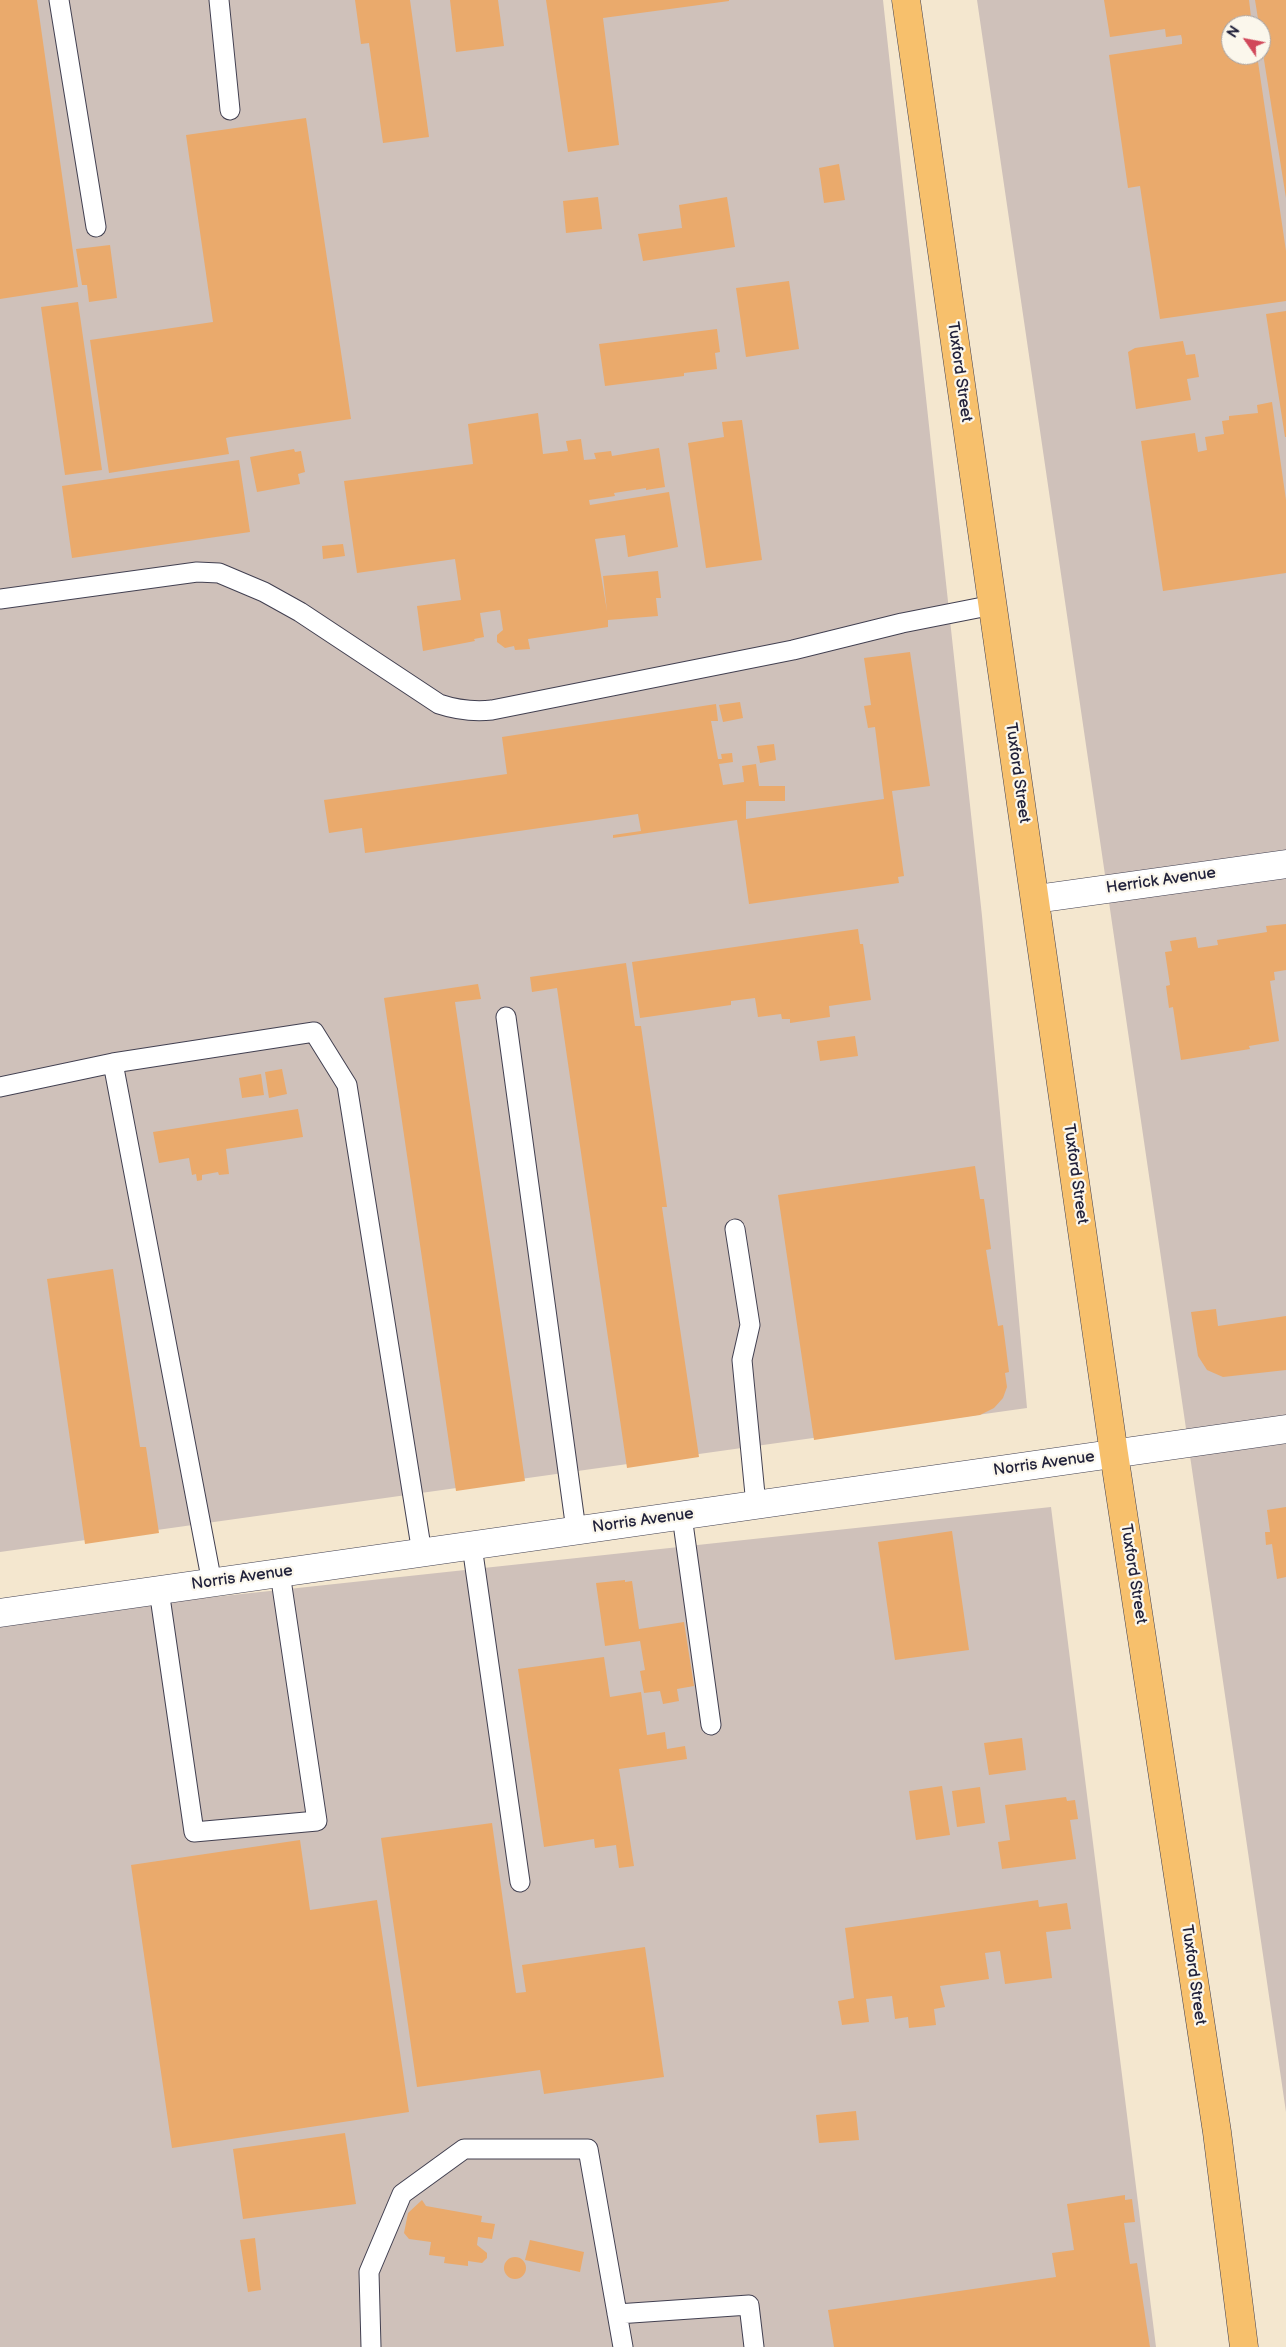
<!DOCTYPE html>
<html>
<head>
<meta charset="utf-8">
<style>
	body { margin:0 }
	#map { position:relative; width:1286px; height:2347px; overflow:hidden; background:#f4e7cf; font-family:"Balsamiq Sans",sans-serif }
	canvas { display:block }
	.north { position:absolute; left:1221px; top:15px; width:50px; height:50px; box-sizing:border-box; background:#fbf7ec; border:1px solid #a4a2a5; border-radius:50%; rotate:303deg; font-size:14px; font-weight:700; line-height:20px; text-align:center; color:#22223b }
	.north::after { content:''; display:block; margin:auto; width:18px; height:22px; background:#d1495b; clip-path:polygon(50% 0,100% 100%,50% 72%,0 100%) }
</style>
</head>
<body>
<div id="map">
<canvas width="1286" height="2347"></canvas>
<div class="north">N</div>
</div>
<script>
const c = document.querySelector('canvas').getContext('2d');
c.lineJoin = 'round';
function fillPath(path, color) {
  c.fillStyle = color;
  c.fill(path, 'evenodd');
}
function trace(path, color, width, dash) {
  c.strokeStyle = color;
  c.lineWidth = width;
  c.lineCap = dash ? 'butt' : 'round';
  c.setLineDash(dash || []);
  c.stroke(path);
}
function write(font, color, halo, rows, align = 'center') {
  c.font = font + ' "Balsamiq Sans",sans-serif';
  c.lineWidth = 4.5;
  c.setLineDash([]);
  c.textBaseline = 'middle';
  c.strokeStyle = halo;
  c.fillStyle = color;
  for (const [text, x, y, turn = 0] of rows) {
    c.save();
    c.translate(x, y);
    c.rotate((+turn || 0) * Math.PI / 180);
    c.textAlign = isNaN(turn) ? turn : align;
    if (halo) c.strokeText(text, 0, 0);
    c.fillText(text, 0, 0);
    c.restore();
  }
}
const industrial = new Path2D(`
	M0,0H883L982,916L1027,1408L0,1552Z
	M977,0H1286V2112ZM1231,25H1261V55H1231Z
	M1051,1507L1156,2347H0V1620Z`);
const building = new Path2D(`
	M0,0H37L78,287L0,299Z
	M355,0H410L429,137L383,143L369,43L361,44Z
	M450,0H498L504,46L456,52Z
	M546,0H729V1L603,18L619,145L568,152Z
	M1104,0H1249L1252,25H1231V55H1257L1286,251V301L1160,319L1140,186L1128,188L1109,55L1182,44V39L1181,35L1166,37L1165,29L1110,37Z
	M1255,0H1286V198L1261,41V25H1259Z
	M306,118L351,419L230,437L226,438L229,454L109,473L90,340L213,322L186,135Z
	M839,164L845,200L824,203L819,168Z
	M598,197L602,229L566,233L563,201Z
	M727,197L735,247L643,261L638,234L682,228L679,205Z
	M110,245L117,298L89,302L87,285H82L76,249Z
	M789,281L799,349L746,357L736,288Z
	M78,302L102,470L65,475L41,307Z
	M1286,311V437H1285L1266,314Z
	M717,329L720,352L715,353L717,369L684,373V376L605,386L599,344Z
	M1183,341L1186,355L1195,354L1199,377L1187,379L1191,400L1136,409L1128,352L1135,348Z
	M1272,402L1286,500V573L1163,591L1141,441L1195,433L1198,452L1207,450L1205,437L1224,434L1222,421L1229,420V416L1258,413L1257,405Z
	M538,413L543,454L568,451L566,441L581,439L584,460L596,459L594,453L611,451L612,456L659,448L665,487L646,490V488L614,493L615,496L589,500L590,505L669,492L678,547L628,557L625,535L595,539L607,611L603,576L658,571L661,598H656L658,616L608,620V627L528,639L530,649L515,650L514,646L505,648L497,642V635L503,630L500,610L480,613L484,637L474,639L475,641L423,651L417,606L461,600L455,559L357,573L344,481L473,464L468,424Z
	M742,420L762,560L706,568L688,443L724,437L722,422Z
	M294,449L295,452L301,451L305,472L298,474L300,484L257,492L250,457Z
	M239,460L250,532L72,558L62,486Z
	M343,544L345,556L323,559L322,546Z
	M910,652L930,786L892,791L904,876L898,877L899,883L749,904L737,820L613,838V835L641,831L638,814L365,853L362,828L329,833L324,800L507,774L502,737L716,704L718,721H711L718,759H722L721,754L732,753L733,762L719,764L723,785L744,782L742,766L756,764L759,786H785V801H746V819L884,799L875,727L868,728L864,706L871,705L864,658Z
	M740,702L743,718L723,722L719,705Z
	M774,744L776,760L760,763L757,746Z
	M1286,924V970L1274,972L1275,980L1270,981L1279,1041L1249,1046L1250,1049L1181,1060L1173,1007L1169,1008L1166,986L1170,985L1165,952L1172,951L1170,941L1196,937L1198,948L1218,945L1217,940L1267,932L1266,926Z
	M858,929L860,944H863L871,1000L829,1006L830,1017L790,1023V1019H782L781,1014L758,1017L755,998L731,1001V1005L640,1018L632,962Z
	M626,963L635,1026H641L667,1207H662L699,1457L627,1468L557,988L532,992L530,977Z
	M478,984L481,999L455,1002L525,1481L456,1491L384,998Z
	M855,1036L858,1056L820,1061L817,1041Z
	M282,1069L287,1094L269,1098L265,1072Z
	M261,1074L264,1095L242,1098L239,1078Z
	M298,1109L303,1137L226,1149L229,1174L219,1175L218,1172L202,1175V1180L197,1181L196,1174L192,1175L189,1158L159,1163L153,1132Z
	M975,1166L980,1199H984L991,1249L986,1250L998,1326L1003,1325L1009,1372L1005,1373L1007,1387L1003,1398L994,1408L980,1415L814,1440L778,1195Z
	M113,1269L140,1447H146L159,1533L85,1544L47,1279Z
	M1216,1309L1218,1326L1286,1316V1370L1223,1377L1207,1370L1198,1356L1191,1312Z
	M1286,1507V1577L1277,1579L1272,1544L1266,1545L1265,1532H1270L1267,1510Z
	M952,1531L969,1650L895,1660L878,1542Z
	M625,1580V1582L632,1581L639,1629L684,1622L694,1686L677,1689L679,1701L663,1704L660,1691L644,1693L640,1671L645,1670L640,1641L605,1646L596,1583Z
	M604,1657L610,1697L641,1692L647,1735L665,1732L667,1749L685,1746L687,1759L619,1769L634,1866L619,1868L616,1845L595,1848L594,1839L544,1847L518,1669Z
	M1022,1738L1026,1770L989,1775L984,1743Z
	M942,1786L950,1835L916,1840L909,1791Z
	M980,1787L985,1823L957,1827L952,1791Z
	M1066,1797L1067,1801L1075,1800L1078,1819L1070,1820L1076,1859L1002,1869L998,1842L1010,1840L1005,1805Z
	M492,1823L516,1993L526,1992L522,1965L645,1947L664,2077L544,2094L540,2070L417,2087L381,1838Z
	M300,1840L310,1910L377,1900L409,2112L172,2148L131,1865Z
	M1038,1900L1039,1907L1067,1903L1071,1929L1046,1932L1052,1978L1005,1984L1000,1951L985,1953L989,1979L940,1986L945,2007L934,2009L936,2025L909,2028L908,2017L895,2019L892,1996L866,1999L869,2022L842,2025L838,2001L854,1998L845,1928Z
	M856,2111L859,2140L819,2143L816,2115Z
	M345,2133L356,2204L243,2219L233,2149Z
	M1125,2195V2200L1132,2199L1135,2222L1124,2223L1130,2264L1137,2263L1150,2347H834L828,2310L1056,2277L1052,2253L1074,2250L1067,2204Z
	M422,2200L426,2206L482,2216L481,2222L495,2224L492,2239L478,2237L477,2245L487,2253V2258L482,2263L468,2261V2266L444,2263L445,2257L429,2255L431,2242L409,2239L404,2233L408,2213Z
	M255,2238L261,2290L248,2292L240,2240Z
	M530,2240L584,2252L580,2272L525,2260Z
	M504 2268a11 11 0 1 1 22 0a11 11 0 1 1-22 0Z`);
const lane = new Path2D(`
	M59,0L96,227
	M219,0L230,110
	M0,599L197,572L219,573L264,592L300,612L439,704C457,710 473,712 492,710L793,650L902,623L993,605
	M506,1017L576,1530
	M113,1063L212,1583
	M0,1087L113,1063L314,1032L347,1085L422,1553
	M735,1229L750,1325L742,1360L756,1505
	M682,1516L711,1725
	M472,1546L520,1882
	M159,1590L194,1832L317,1821L280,1573
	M617,2314L749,2305L754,2347
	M371,2347L369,2272L402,2194L464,2149H588L623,2347`);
const street = new Path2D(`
	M1036,899L1286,864
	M0,1613L1286,1429`);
const primary = new Path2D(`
	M906,0L1114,1454L1217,2132L1244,2347`);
const streetNames = [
	["Tuxford Street",959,372,82],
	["Tuxford Street",1017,773,82],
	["Herrick Avenue",1161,881,-8],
	["Tuxford Street",1075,1174,82],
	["Norris Avenue",1044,1464,-8],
	["Norris Avenue",643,1521,-8],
	["Tuxford Street",1133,1574,81],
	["Norris Avenue",242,1578,-8],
	["Tuxford Street",1193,1975,82]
];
fillPath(industrial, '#cfc1ba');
fillPath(building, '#eaaa6c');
trace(lane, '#424051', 21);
trace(street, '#424051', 29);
trace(primary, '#424051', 29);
trace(lane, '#fff', 19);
trace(street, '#fff', 28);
trace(primary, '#f7c06c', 28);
write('16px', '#22223b', '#fbf7ec', streetNames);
</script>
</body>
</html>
